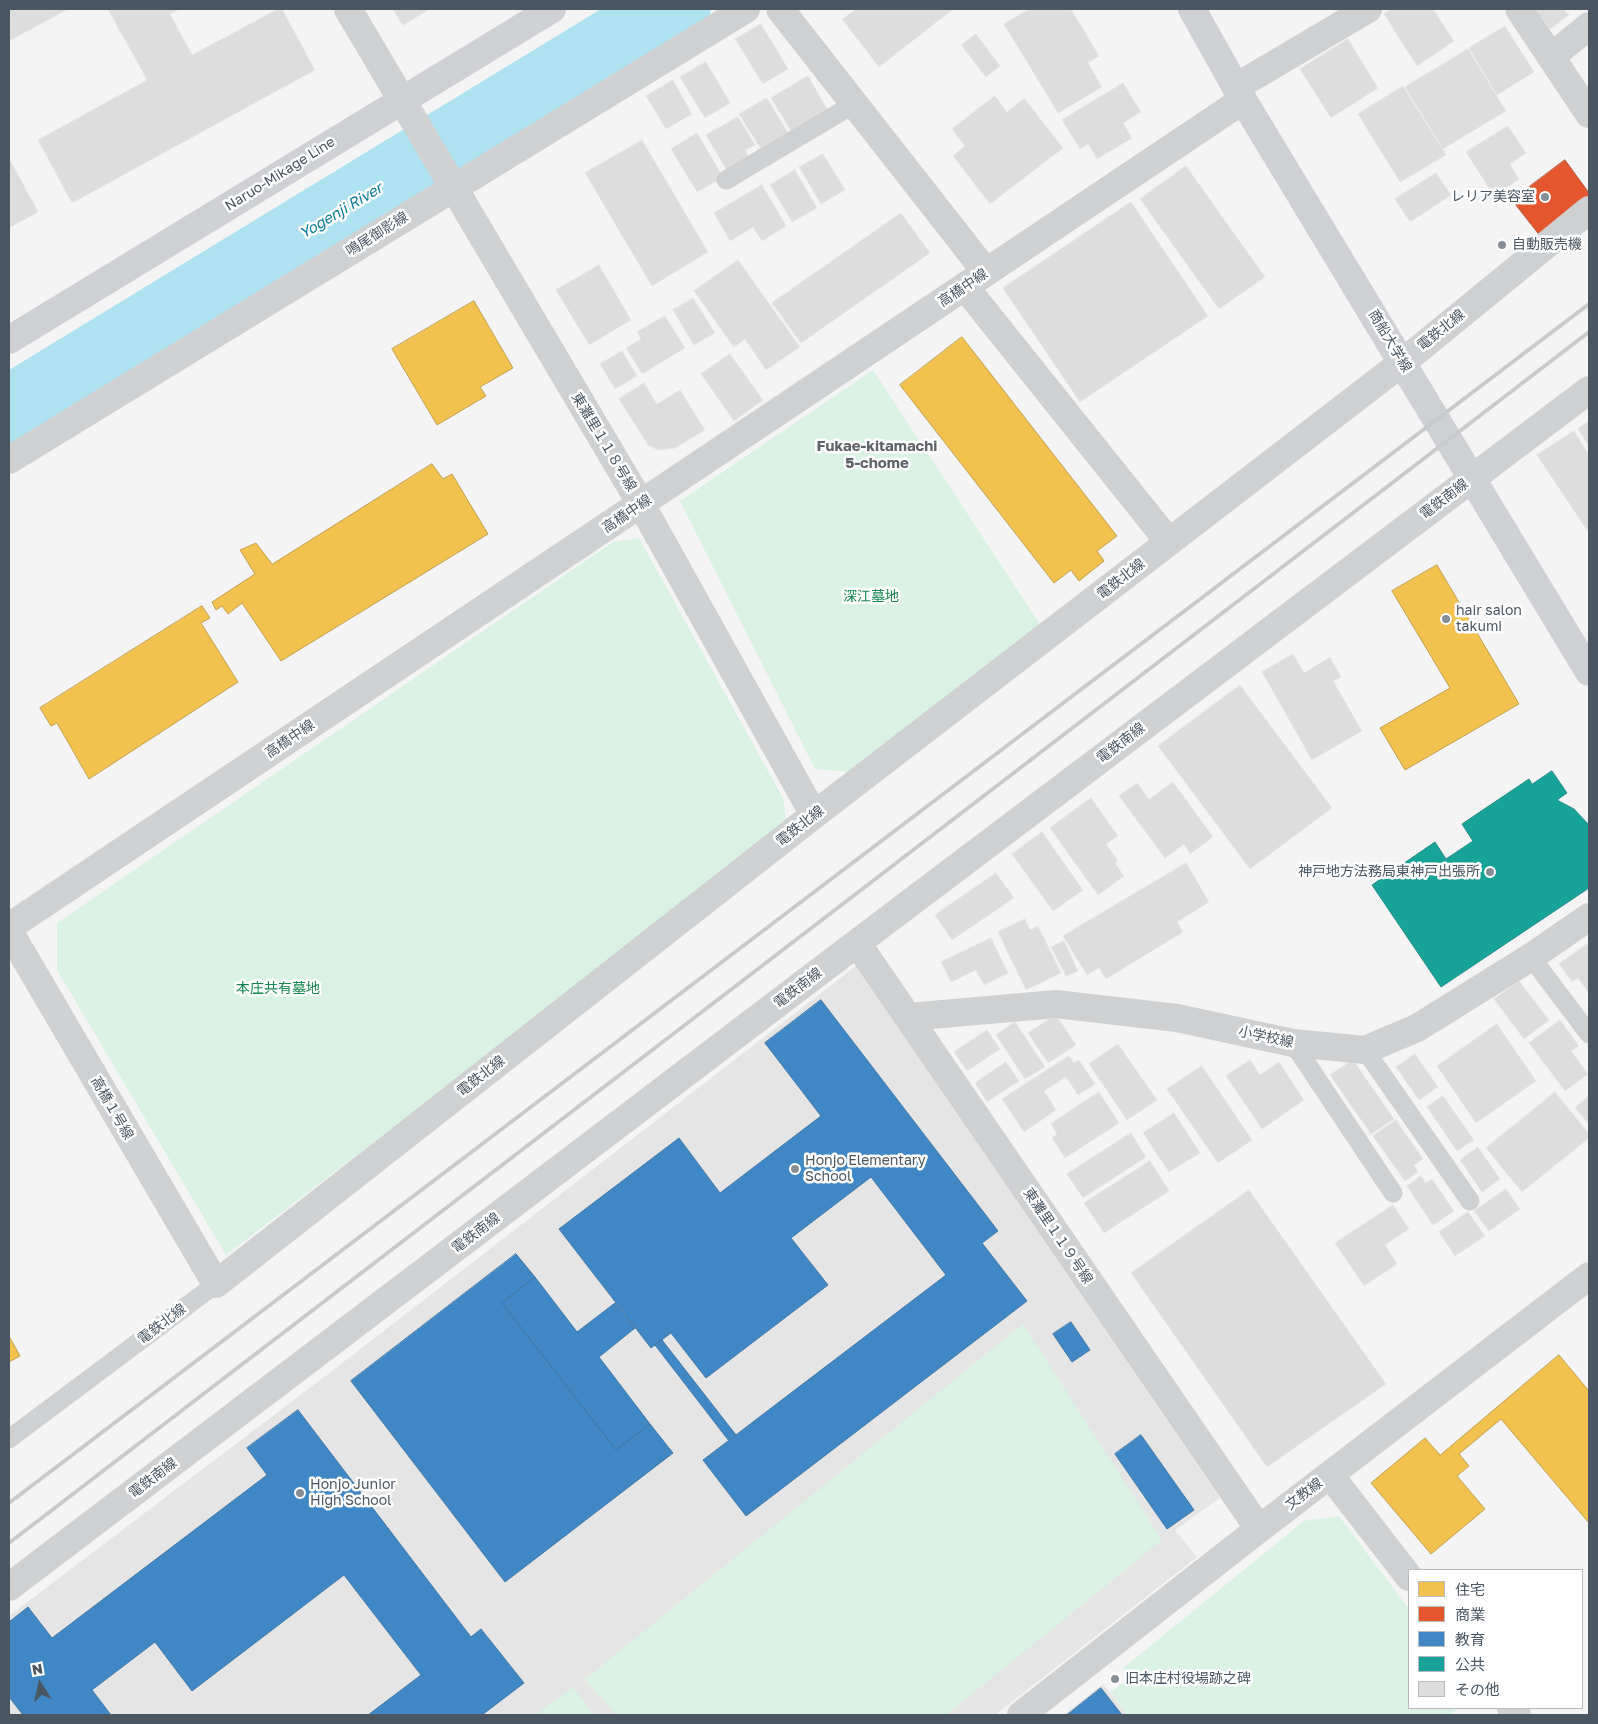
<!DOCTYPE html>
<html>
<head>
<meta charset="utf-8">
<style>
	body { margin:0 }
	#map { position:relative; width:1598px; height:1724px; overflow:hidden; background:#f4f4f4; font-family:"Golos Text","Noto Sans JP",sans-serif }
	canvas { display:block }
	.frame { position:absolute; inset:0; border:10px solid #4a5661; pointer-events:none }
	.legend { position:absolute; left:1408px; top:1569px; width:175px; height:140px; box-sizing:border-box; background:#fff; border:1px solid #b7bbc0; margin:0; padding:6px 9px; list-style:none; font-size:15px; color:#4a5661 }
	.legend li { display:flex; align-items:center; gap:10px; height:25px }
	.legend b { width:25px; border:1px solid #b7bbc0 }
	.north { position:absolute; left:15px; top:1659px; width:50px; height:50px; -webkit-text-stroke:4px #fff; paint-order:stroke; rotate:350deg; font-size:14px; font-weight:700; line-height:20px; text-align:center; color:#4a5661 }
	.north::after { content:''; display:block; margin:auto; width:18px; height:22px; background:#4a5661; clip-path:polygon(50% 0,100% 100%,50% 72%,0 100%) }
</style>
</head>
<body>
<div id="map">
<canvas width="1598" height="1724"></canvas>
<div class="frame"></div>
<ul class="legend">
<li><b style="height:14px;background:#f2c14e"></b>住宅</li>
<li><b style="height:14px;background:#e4572e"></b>商業</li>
<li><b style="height:14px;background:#3f88c5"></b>教育</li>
<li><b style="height:14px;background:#17a398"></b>公共</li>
<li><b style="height:14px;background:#ddddde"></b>その他</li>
</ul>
<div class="north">N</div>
</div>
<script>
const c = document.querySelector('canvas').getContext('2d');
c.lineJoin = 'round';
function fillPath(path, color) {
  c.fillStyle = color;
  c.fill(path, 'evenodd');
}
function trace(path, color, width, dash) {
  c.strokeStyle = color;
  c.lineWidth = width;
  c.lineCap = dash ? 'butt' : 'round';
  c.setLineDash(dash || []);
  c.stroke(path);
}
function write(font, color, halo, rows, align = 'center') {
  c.font = font + ' "Golos Text","Noto Sans JP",sans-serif';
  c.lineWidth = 5;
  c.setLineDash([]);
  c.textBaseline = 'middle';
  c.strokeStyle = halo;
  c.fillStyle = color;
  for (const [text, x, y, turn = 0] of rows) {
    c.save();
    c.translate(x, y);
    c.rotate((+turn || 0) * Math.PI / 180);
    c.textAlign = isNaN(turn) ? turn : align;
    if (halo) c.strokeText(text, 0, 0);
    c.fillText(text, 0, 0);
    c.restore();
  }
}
const education = new Path2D(`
	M856,966L1220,1498L1175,1530L1197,1557L995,1715H9V1616L332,1371Z
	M1103,1684L1128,1715H1063Z`);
const green = new Path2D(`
	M873,370L1041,626L852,772L815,769L680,501Z
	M639,538L783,798L787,826L226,1255L57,970V923L613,542Z
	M1023,1324L1162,1540L946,1715H617L585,1679Z
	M1339,1516L1409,1609V1708H1458L1450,1715H1128L1110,1692L1130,1678L1123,1668L1304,1521Z
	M573,1687L594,1715H535Z`);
const homes = new Path2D(`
	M474,301L513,368L480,387L486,396L437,425L392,349Z
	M962,337L1117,536L1097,551L1104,561L1079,581L1071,570L1054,583L900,385Z
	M432,464L443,479L452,474L488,534L281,661L242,603L228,614L222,606L216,610L212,602L255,574L240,550L256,543L272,564Z
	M1437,565L1519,704L1405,770L1380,728L1450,688L1392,591Z
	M202,606L210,618L201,623L238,682L89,779L57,723L51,726L40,708Z
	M9,1336L20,1356L9,1362Z
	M1559,1355L1589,1391V1523L1501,1419L1459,1454L1469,1466L1457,1476L1485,1509L1431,1554L1371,1483L1425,1438L1440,1455Z`);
const shops = new Path2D(`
	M1565,160L1589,193V201L1541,237L1512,200Z`);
const schools = new Path2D(`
	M821,1000L998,1231L982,1243L1027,1301L746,1516L703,1460L946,1275L871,1177L791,1238L828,1285L706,1378L671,1333L651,1348L559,1229L679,1138L720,1193L821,1116L765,1043Z
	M516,1254L535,1277L502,1303L616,1450L650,1424L673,1453L505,1582L351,1381Z
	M535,1277L577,1332L615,1303L635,1328L599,1357L650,1424L616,1450L502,1303Z
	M1071,1322L1090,1350L1072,1362L1053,1334Z
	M662,1340L736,1435L729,1441L655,1345Z
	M298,1410L471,1637L481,1629L524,1683L482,1715H368L421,1675L344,1575L192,1691L155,1642L92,1690L111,1715H23L9,1697V1622L28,1607L52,1638L267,1475L247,1448Z
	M1141,1435L1194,1510L1167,1529L1115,1454Z
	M1101,1688L1122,1715H1067Z`);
const public = new Path2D(`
	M1552,771L1567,793L1557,800L1574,809L1589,825V888L1441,987L1372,885L1435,842L1446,859L1473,841L1462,824L1529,779L1532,784Z`);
const river = new Path2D(`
	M9,414L673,9`);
const building = new Path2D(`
	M9,9H68L9,41Z
	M108,9H180L170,14L192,55L278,9H282L315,70L72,203L38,140L147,80Z
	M393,9H430L403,25Z
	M854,9H951L952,10L879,67L842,19L855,10Z
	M1030,9H1071L1099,56L1088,63L1102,87L1058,113L1004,24Z
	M1391,9H1433L1454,41L1417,66L1384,14Z
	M1536,9H1564L1569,15L1550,29Z
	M761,24L788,69L763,84L735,39Z
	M1505,26L1534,72L1497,95L1469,48Z
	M976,34L1000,66L986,77L961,45Z
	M1348,39L1378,88L1331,118L1300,69Z
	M1468,49L1506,111L1443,149L1405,87Z
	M706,62L730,103L705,118L680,77Z
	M808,76L827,109L791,131L771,98Z
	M673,80L692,114L666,129L646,96Z
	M1123,83L1141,112L1123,123L1132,138L1097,159L1088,144L1080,149L1062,120Z
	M1403,86L1446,155L1400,182L1358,114Z
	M995,96L1007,112L1024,98L1063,148L990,204L953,156L965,146L952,129Z
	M767,98L788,133L761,149L739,114Z
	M738,117L755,145L745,150L751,160L729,174L706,135Z
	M1508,126L1526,153L1510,164L1519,179L1494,196L1466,152Z
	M697,133L723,177L697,192L671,149Z
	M642,140L708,252L652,286L585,173Z
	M823,154L845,190L821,204L799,167Z
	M9,158L38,212L9,228Z
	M1186,166L1265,277L1219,309L1140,199Z
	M795,170L817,208L792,222L770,185Z
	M1436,173L1451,195L1410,222L1395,199Z
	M762,185L786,226L762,241L753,227L730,241L714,213Z
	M1131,202L1208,316L1080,402L1003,288Z
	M901,213L930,253L801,343L772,303Z
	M738,260L800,347L766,370L745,339L734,347L694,291Z
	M599,265L631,320L589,345L556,290Z
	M693,298L715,333L694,345L673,310Z
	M665,316L685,348L642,374L626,348L641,339L637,332Z
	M622,351L637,376L615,389L600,364Z
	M730,354L763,400L734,421L701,374Z
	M644,383L657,404L680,390L705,430L675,448L658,450L648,445L619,399Z
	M1589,421V446L1578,429Z
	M1574,431L1589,455V533L1537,455Z
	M1293,654L1304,673L1330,657L1341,677L1333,681L1362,731L1312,760L1262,672Z
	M1240,685L1332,808L1250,869L1158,746Z
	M1173,782L1213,837L1190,854L1184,844L1165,858L1119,796L1137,783L1149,799Z
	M1091,798L1118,836L1106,844L1118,861L1115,863L1124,876L1098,895L1050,828Z
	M1042,832L1083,890L1053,911L1012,854Z
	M1186,863L1209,902L1177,922L1183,932L1106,979L1099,968L1087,975L1063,936Z
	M996,873L1014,898L952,940L935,915Z
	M1025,919L1030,930L1038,926L1061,973L1026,990L998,932Z
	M991,938L1008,973L984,985L976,970L951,982L941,962Z
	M1064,941L1078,971L1066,976L1051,947Z
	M1587,944L1589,946V993L1578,978L1572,982L1559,964Z
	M1519,981L1549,1020L1524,1039L1494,999Z
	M1056,1015L1076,1045L1048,1063L1028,1033Z
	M1560,1020L1579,1046L1571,1051L1588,1074L1565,1091L1529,1043Z
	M1015,1022L1045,1067L1025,1079L996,1035Z
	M1497,1024L1536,1081L1476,1123L1437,1066Z
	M987,1030L1000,1049L967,1071L954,1052Z
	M1118,1044L1157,1100L1127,1120L1089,1064Z
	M1415,1054L1438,1087L1419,1100L1396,1067Z
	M1069,1056L1074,1063L1079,1060L1095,1084L1078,1095L1066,1077L1044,1091L1056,1110L1024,1132L1002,1099Z
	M1250,1060L1260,1075L1279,1062L1304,1100L1262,1129L1226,1076Z
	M1353,1060L1394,1119L1371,1134L1330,1075Z
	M1006,1062L1019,1081L987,1102L975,1083Z
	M1202,1066L1252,1140L1218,1163L1167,1089Z
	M1099,1092L1119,1123L1065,1158L1052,1138L1057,1134L1051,1124Z
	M1555,1092L1589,1134V1138L1522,1192L1486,1148Z
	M1443,1096L1474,1140L1457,1151L1427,1107Z
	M1589,1096V1124L1575,1108Z
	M1174,1113L1200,1153L1169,1172L1143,1133Z
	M1396,1120L1423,1159L1414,1165L1418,1172L1405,1181L1373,1136Z
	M1131,1133L1146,1157L1083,1198L1067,1174Z
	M1478,1147L1500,1179L1482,1192L1460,1160Z
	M1150,1161L1169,1191L1104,1233L1084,1203Z
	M1421,1176L1426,1183L1432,1179L1454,1211L1433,1225L1407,1186Z
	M1506,1189L1520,1209L1489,1231L1474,1211Z
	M1249,1190L1386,1384L1267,1467L1131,1273Z
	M1393,1205L1409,1229L1385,1245L1397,1264L1364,1286L1335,1243Z
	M1468,1212L1485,1236L1455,1256L1439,1232Z`);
const lane = new Path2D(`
	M726,180L854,104
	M1531,957L1589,1034
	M1293,1043L1393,1193
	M1365,1050L1470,1201
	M9,1439L216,1284`);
const street = new Path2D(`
	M348,9L641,504L814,815
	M780,9L986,272
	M1519,9L1589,114
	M1551,57L1589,26
	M1236,87L1368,9
	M965,287L1169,542
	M9,460L746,9
	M9,927L1243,100
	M9,931L216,1284L814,815L1403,362L1589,210
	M857,943L1259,1529
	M908,1017L1056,1004L1177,1018L1293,1043L1365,1050L1417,1028L1531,957L1589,917
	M1330,1475L1409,1577
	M9,1587L857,943L1589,390
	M1511,1708L1517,1715
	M1021,1715L1259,1529L1589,1276`);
const secondary = new Path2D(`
	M1192,9L1243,100L1589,672
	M9,340L552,9`);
const rail = new Path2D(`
	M9,1503L1589,304
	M9,1543L1589,332`);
const markers = [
	[1545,197,5,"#868d94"],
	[1502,245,5,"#868d94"],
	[1446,619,5,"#868d94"],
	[1490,872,5,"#868d94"],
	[795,1169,5,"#868d94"],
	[300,1493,5,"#868d94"],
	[1115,1679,5,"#868d94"]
];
const streetNames = [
	["Naruo-Mikage Line",280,174,-32],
	["鳴尾御影線",377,234,-32],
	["高橋中線",963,288,-34],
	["電鉄北線",1441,330,-39],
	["商船大学線",1390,341,59],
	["東灘里１１８号線",604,442,59],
	["電鉄南線",1444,499,-37],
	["高橋中線",627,514,-34],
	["電鉄北線",1121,579,-38],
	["高橋中線",290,739,-34],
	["電鉄南線",1121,743,-37],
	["電鉄北線",800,826,-38],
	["電鉄南線",798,988,-37],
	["小学校線",1266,1037,12],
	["電鉄北線",481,1076,-38],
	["高橋１号線",112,1108,60],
	["電鉄南線",476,1233,-37],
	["東灘里１１９号線",1058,1236,56],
	["電鉄北線",162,1324,-37],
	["電鉄南線",153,1478,-37],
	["文教線",1304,1494,-37]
];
const poiNames = [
	["レリア美容室",1535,197,"right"],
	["自動販売機",1512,245],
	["hair salon",1456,611],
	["takumi",1456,627],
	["神戸地方法務局東神戸出張所",1480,872,"right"],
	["Honjo Elementary",805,1161],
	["School",805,1177],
	["Honjo Junior",310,1485],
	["High School",310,1501],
	["旧本庄村役場跡之碑",1125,1679]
];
const parkNames = [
	["深江墓地",871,597],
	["本庄共有墓地",278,989]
];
const waterNames = [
	["Yogenji River",341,211,-31]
];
const neighbourhoodNames = [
	["Fukae-kitamachi",877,446],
	["5-chome",877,463]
];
fillPath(education, '#e6e5e6');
fillPath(green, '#d9f2e3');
fillPath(homes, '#f2c14e');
trace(homes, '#c0a154', 1);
fillPath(shops, '#e4572e');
trace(shops, '#b6573d', 1);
fillPath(schools, '#3f88c5');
trace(schools, '#4279a7', 1);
fillPath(public, '#17a398');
trace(public, '#268c88', 1);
trace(river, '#aee2f0', 75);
fillPath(building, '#ddddde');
trace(building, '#e5e6e7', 1);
trace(lane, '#ced0d2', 19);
trace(street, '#ced0d2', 28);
trace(secondary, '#ced0d4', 28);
trace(rail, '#c9cacc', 4);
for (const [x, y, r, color] of markers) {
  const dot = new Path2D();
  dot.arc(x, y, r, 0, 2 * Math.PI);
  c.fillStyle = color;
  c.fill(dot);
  trace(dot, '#fff', 2);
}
write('14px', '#4a5661', '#fff', streetNames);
write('14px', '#4a5661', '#fff', poiNames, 'left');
write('14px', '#17864f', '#fff', parkNames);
write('italic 15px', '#0c7c9b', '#fff', waterNames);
write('bold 15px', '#5f6368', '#fff', neighbourhoodNames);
</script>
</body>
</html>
